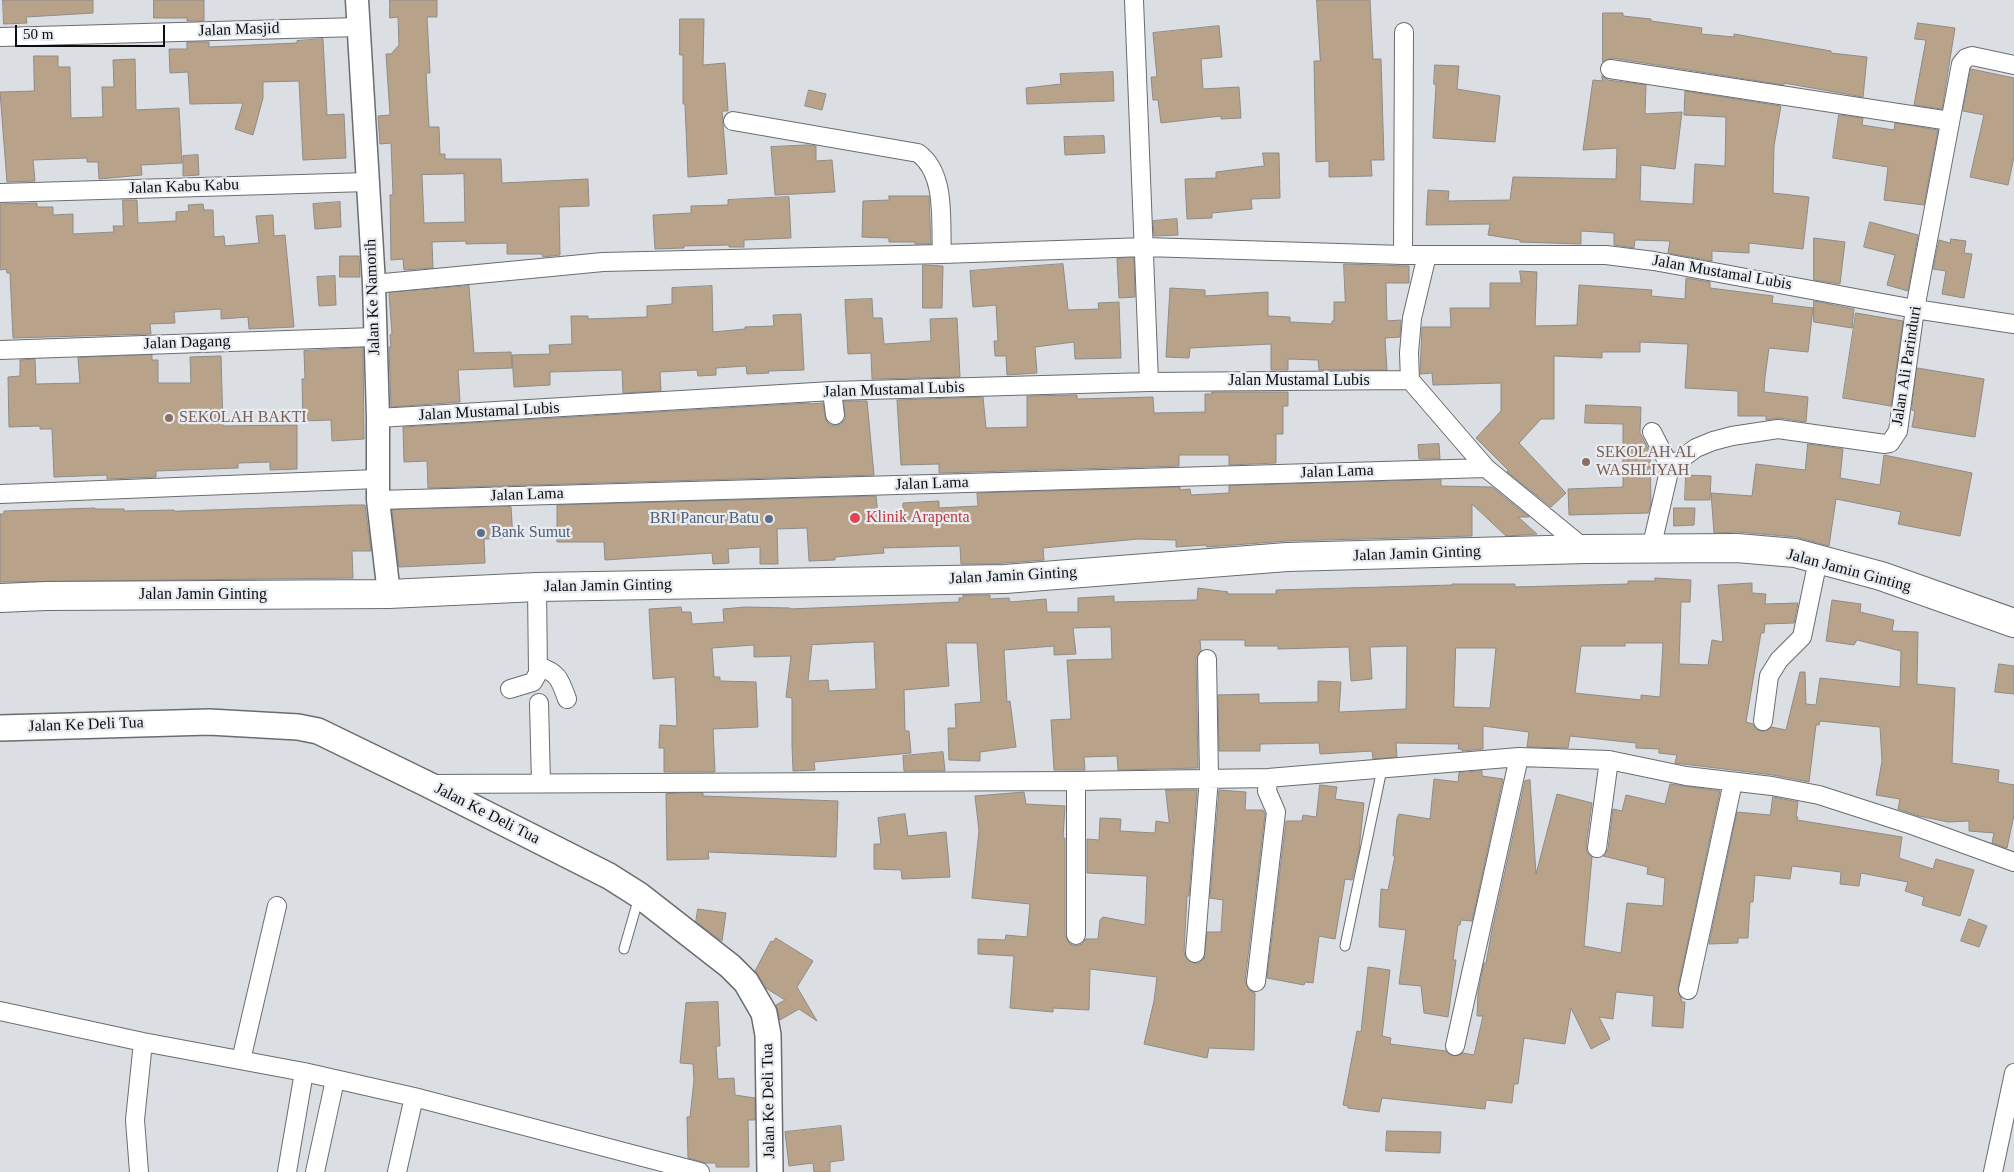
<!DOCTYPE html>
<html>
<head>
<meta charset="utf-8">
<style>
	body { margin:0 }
	#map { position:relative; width:2014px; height:1172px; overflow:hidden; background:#dbdfe3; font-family:Georgia,serif }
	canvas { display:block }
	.scale { position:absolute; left:15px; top:25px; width:150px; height:22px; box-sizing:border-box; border:2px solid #0c0d0f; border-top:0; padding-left:6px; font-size:15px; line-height:18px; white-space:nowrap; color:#0c0d0f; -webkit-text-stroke:4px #e8ecf0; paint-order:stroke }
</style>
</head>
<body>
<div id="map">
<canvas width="2014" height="1172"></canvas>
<div class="scale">50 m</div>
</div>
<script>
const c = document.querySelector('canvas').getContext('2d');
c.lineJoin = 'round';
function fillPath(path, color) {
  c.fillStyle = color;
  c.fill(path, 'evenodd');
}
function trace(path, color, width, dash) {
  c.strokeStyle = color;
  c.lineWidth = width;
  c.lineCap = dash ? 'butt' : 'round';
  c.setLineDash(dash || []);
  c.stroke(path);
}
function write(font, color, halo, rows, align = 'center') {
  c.font = font + ' Georgia,serif';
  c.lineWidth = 4.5;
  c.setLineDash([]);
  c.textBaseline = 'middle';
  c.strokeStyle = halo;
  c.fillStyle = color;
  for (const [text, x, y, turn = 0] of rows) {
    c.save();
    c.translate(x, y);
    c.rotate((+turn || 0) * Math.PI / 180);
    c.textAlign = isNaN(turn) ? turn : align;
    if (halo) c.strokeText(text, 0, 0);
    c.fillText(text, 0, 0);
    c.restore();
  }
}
const building = new Path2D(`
	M3,0H93V13L26,17L27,23L4,24Z
	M154,0H204V21H187V18H154Z
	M390,0H437V17H427L430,73H426L429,127H439L440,154H445V159H501L502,183L588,179L589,206L559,207L560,255L543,257L542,254H507V243L466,244V241L432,242L433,268L404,270L403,259L391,260L390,195H393L391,143L380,144L378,116L390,115L386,54H391L399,45L398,17L390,18ZM464,174L465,222L424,223L422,175Z
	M1317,0H1370L1373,59H1381L1384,160H1371L1372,176L1329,177V161L1316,162L1314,61H1320Z
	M1603,13H1623V16L1651,19V21L1702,28L1701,34L1734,37V34L1831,51V53L1867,57L1863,97L1784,83V85L1612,58L1603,62Z
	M680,19H704L703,65L725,63L728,111H722L727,174L688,177L685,104H683V55H680Z
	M1918,23L1955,28L1942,109L1914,105L1926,40L1915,39Z
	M1219,26L1222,57L1201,59L1203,89L1239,87L1241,118L1221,119V116L1161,123L1158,100H1153L1151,77H1157L1153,33Z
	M323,39L327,115L344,114L346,158L303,160L299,81L263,82V98L253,135L235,129L243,103L190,104L188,72L170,73L169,49H187V42H209V47L297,43V41Z
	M34,56H58V67H70L71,118L103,117L102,87H114L113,60L135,59L136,110L179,108L182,163L141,165L142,175L99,179L98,162H87V158L33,160L35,181L7,182L0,92L34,91Z
	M1435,65L1459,66L1457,89L1500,96L1495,142L1433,138L1436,85L1434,84Z
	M1971,69L2014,78V157L2008,185L1970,177L1984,115L1963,111Z
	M1113,72L1114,101L1027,104L1026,88L1061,84L1060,74Z
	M1602,76L1608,80L1646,85L1645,114L1682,112L1675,169L1641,165L1640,201L1693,204L1695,164L1725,166L1726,117L1684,115L1685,91L1781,106L1774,146L1773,193L1809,197L1803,249L1749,243V253L1712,251V261L1668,253L1670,241L1635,240L1634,248L1614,245V233L1581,231V244L1520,242V240L1488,235L1490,224L1426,225L1428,190L1449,191L1448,201L1510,200L1513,177L1616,179L1617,148L1583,150L1593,80L1602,81Z
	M809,90L826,94L822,110L805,106Z
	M1839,115L1863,118L1862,125L1894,130L1895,123L1938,130L1924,205L1884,200L1888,167L1833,158Z
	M1104,136L1105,153L1065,155L1064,137Z
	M808,145L816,146V161L832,160L835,192L775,195L771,147Z
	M1263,153H1279L1280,198L1251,199L1252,209L1212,213V218L1187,219L1185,179L1216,178V172L1264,166Z
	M198,155L199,175L183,176V156Z
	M889,196H929L931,244H915V242H889V238L862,237L863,201L889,200Z
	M789,197L791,238L744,240V247H729V245L684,246V248L655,249L653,215L691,213V206L728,205V200Z
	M123,200H137L138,223L176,221V212L189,211L188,205L203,204L204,210H213L214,237L224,236L225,246L259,243L256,216L273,215L274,236L285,235L294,327L249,329L248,317L221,319V309L174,312L175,323L150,324L151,334L13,338L10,273H7L6,269L0,270V204L37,203V207H53V215L73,214V234L114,232L113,226H123Z
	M340,202L341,227L315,229L313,204Z
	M1177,219L1178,235L1154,236L1153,221Z
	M1870,222L1918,235L1908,291L1887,285L1895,255L1864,247Z
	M1814,238L1845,242L1840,284L1814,280Z
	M1951,239L1966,241L1964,253L1972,254L1964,298L1942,294L1946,271L1933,269L1939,240L1950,243Z
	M340,256H359L360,277H340Z
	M1134,258L1135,297L1119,298L1117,259Z
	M1063,264L1068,310L1099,309L1098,303L1119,302L1121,358L1075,359L1074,342L1035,347L1037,373L1007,375L1006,356H995L994,341H998L996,305L973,307L970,271Z
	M1344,264L1409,266V283H1386L1387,321L1401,320L1400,337L1385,338L1387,370H1319L1318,360L1288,359V370H1271V344L1190,348L1189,358L1166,357L1170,288L1205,290V296L1268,292V316L1290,317V322L1332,324V321H1334V302H1345Z
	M923,265L943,266L942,308H923Z
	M1520,271L1537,272L1535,326L1577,325L1579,285L1652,290L1651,296L1685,299L1686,278L1710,282V288L1773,296L1772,303L1813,308L1808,352L1769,348L1765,377L1764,392L1808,397L1806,422L1779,418L1766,420V416H1738V391L1685,388L1688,344L1640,342V352H1602V358L1554,356V419H1541L1519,443L1566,493L1551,507L1507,472L1508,470L1476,438L1501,411V383L1433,385L1432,373L1420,374L1422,327H1451L1450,308H1490V283H1521Z
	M335,276L336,305L319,306L317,277Z
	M469,286L474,353L511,352L512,368L458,370L460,402L391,407L389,347H391L390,335L392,334L389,293Z
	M712,286L713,332L745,329V327L774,326L773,315L801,314L804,370L768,371L769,373L747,374L746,366L716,368V375L698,376L697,370L660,372L661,391L623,393L622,370L550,372V385L514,387L512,355L550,354L549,345L572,344L571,316H588V319L647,317V306L672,304V288Z
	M872,299L873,318H882L884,344L931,341L930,319L957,318L960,377L872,379L871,353L848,354L845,300Z
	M1814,301L1854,309L1852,328L1814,322Z
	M1856,313L1903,321L1891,406L1843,398Z
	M363,348L364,439L332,441L331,420L303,421L302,379H305L304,351Z
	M152,355V360H158V383H191L190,357L221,356L223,426L297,425V469L270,470V462L238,463V468L156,471V477L107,479V475L54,477L52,429H40V426L9,427L8,377L20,376V360L35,359L36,384L80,383L78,358Z
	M1917,368L1984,379L1975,437L1912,427L1915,411L1912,410Z
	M1212,392H1288V406H1283V434H1276V463L1229,465V455H1179V466L939,473V464L901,465L897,400L983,397L986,428L1027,427V396L1077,395V399L1153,397L1154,413L1205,412V394H1212Z
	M844,401H867L874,475L428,488L427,461L404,462L403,427L810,403V404L823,403L826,421L830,425L836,426L841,424L845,419Z
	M1586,405L1641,407L1640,433L1650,452L1651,504L1648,513L1569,515L1568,489L1623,487V424L1585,423Z
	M1439,444L1440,459H1419L1418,445Z
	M1808,444L1843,449L1840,478L1880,485L1884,455L1972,473L1960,536L1898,524L1901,512L1836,499L1829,546L1796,537L1738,532L1714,533L1711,493L1752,496L1756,464L1805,470Z
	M1686,475L1711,476L1710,500H1685Z
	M1441,480V486L1492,487L1529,517H1518L1537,534L1506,536L1472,504V536L1287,541L1207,547L1206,545L1176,547V540L1138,539L1043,548L1044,560L991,564H961L960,546L883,548L884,553L835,557V560L809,561L807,528L777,529L778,564H760V547L728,549L729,563L713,564L712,553L605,560L604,542H557V505L876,496L878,515L903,514V503L939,501V508L978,506L977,493L1180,487V490L1190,489L1191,495L1229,493V486Z
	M351,505H365L371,551H352L353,578L0,582V514H4V511L95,508V509H124V511L174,510L175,511Z
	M511,507L513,538L484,539L485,563L399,567L392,510Z
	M1674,508H1695L1694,525L1674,526Z
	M1655,578L1691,580L1690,602H1681L1679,664L1708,665L1712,640L1723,642L1718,585L1752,583V593L1766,594L1765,604L1798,603L1794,623L1765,624L1764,633H1761L1746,722L1753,724L1756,729L1761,731H1767L1771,727L1786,730L1800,672H1805L1806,704L1816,705L1820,678L1900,687L1901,651L1857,640L1854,645L1826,641L1832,600L1861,604L1860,612L1894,620L1892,631L1918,632L1917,684L1955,688L1952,763L1999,770L1998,782L2014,785V815L2007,848L1992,843L1994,833L1969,831V821L1948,822L1919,816L1898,809L1900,799L1876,795L1882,761L1880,727L1820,721L1819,725H1816L1809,782L1773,775L1675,763L1677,755L1659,753V749L1636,748V743L1570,736L1568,748L1527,747L1529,732L1483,726V749L1462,751V749H1458L1459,744L1396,743L1397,757L1373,759L1372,751L1320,754L1319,743L1260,744V751H1219L1218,695L1259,694V703L1318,702V681L1341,682L1339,712L1406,709L1407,646L1370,647L1372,679L1351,681L1349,647L1278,649V646H1245V640H1200L1201,651L1196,659L1198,768L1118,770L1117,756L1084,757L1085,770H1054L1051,720L1071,719L1067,660L1112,659L1111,627L1073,628L1076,654L1054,655V646L1004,650L1007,702L1010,701L1016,747L980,752V761L949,760L948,728H956L955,704L981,702L977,643H946L949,686L904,690L905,731H909L911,753L814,762L815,770L793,771L792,745V698L786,697L791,656L754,657V645L712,648L714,677H720V681L756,682L758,727L713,729L715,772H664V748H659L660,725L677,726L675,677L653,679L649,609L681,607L682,612H691L692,624L724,622L723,609L745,607L790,608V609L959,602V598H963V595H990V599L1009,598L1010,602L1046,599L1047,612H1078V598L1114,596V602L1197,600L1198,588L1228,592L1227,594H1276V590L1452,585V584H1515V587L1628,584V581H1655ZM874,642L876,689L829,691L828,680L808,681L812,645ZM1625,643H1663L1660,697L1641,695V700L1575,693L1581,646H1625ZM1456,648H1496L1490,708L1454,707Z
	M1999,664L2014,666V694L1995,692Z
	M943,752L945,771H904L903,756Z
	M1482,771V776L1503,779L1472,921L1461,920L1460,925H1458L1453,960H1456L1448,1017L1424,1013L1421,986L1399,984L1406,930L1379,927L1381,889L1388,890L1395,856H1393L1397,818L1399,814L1430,819L1434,779L1458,782L1459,773Z
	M1530,780L1536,874L1557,794L1592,803L1586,847L1587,852L1592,857L1584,946L1621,953L1627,903L1663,906L1665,878L1647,874L1648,867L1603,856L1608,849L1613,809L1622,811L1626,795L1665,804L1670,784L1720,791L1678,988L1682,1002H1685L1683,1028L1652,1026L1654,996L1616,992L1613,1019L1599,1017L1610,1039L1591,1049L1571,1008L1565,1044L1524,1038L1518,1084H1514L1512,1103L1486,1100L1485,1109L1382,1098L1379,1112L1348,1108V1106L1343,1105L1357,1031L1361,1032L1368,967L1390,970L1382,1036L1391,1038L1390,1044L1446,1051L1453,1056L1463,1053L1474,1055L1483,1016H1477L1478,993L1484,963H1486L1492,930L1525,781Z
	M1320,785L1337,787L1335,799L1364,803L1359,850L1352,880L1345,879L1335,939L1319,936L1313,983L1305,982L1304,985L1267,978L1286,821H1302L1303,815L1316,817Z
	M1166,790H1197L1189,896H1187L1184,952L1186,958L1194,963H1199L1204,959L1207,932H1221L1223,900L1210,898L1219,790L1246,792L1245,810H1263L1265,814L1245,981L1249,990L1255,993L1254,1050L1209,1048L1207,1058L1144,1044L1154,1001L1157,977L1090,969L1089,1010L1053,1008V1012L1010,1008L1014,956L978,954V939L1005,940L1006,935L1027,937L1030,904L972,898L979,831L975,796L1024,792L1026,804L1065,806L1063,838H1065V935L1070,944L1076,946L1082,944L1086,939H1098L1100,920L1103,917L1145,925L1147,876L1087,873V839L1099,840L1100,818L1121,819L1120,831L1155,833L1156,821L1169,823Z
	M703,793V796L838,801L836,857L708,852L709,859L667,860L666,794Z
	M1773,797L1798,802L1796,817H1798L1797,820L1902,837L1899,858L1933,869L1936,859L1974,870L1960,916L1922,905L1924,897L1905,891L1908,882L1861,873L1859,886L1840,884L1841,872L1792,866L1790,879L1755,875L1753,902H1750L1748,938H1738V943L1709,944L1737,812L1770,815Z
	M905,814L908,836L946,832L950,877L902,879L901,870L874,869V844H881L878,818Z
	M698,909L726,913L722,941L696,922Z
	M1969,919L1987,926L1979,947L1961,941Z
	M776,938L813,961L797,987L817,1021L799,1009L780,1020L776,1005L785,1000L766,988L755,971L771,941L773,942Z
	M718,1002L720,1046H716L718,1079L734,1078L735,1095L755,1098V1120H748L749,1167H716V1163H706L688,1158L687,1117H690L694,1080L693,1064L680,1063L686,1003Z
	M841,1126L844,1160L830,1162V1172H814L813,1163L789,1166L785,1132Z
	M1387,1131L1441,1132L1440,1153L1386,1151Z`);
const service = new Path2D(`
	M1345,946L1382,769
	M624,949L639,897`);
const minor = new Path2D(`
	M1134,0L1149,382
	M0,37L358,27
	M1610,69L1950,121
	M733,121L918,153C947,174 940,222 942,254
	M0,193L368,182
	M1403,255H1606L1654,261L1915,309L2014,324
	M1427,255L1412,318L1409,353L1410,380L1486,468L1585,549
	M374,284L603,262L942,254L1145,247L1403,255L1404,32
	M0,350L374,337
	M832,391L835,415
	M378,418L832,391L1149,382L1410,380
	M1652,432L1670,467
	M0,494L377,479
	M378,500L1486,468
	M1651,549L1670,467L1696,448L1713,441L1732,436L1778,429L1885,444L1890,443L1898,431L1915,309L1961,64L1966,58L1972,56L2014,65
	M538,666C559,673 560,680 567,699
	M510,689L533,682L538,673L537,587
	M539,703L541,783
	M1763,721L1769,676L1779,660L1802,637L1818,560
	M1076,781V935
	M430,784L1076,781L1268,778L1519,757L1609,760L1686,776L1772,786L1819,795L1912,825L2014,862
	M1597,848L1609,760
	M1195,953L1209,778L1207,659
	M1256,982L1276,812L1267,791L1268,778
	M1688,990L1733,782
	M0,1011L143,1042L304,1072L414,1097L700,1172
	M1455,1046L1519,757
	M241,1060L277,906
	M139,1172L135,1120L143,1042
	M287,1172L304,1072
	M315,1172L335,1080
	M397,1172L414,1097
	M1993,1172L2014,1073`);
const tertiary = new Path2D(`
	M357,0L374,284L378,418V500L389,594`);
const secondary = new Path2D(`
	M0,728L209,722L298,727L318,731L427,784L609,876L639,895L730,966L746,982L764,1013L768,1035L770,1172`);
const trunk = new Path2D(`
	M0,598L46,596L389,594L537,587L1005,579L1287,557L1585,549L1737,548L1795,553L1881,576L2014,623`);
const markers = [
	[169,418,5,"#8d6e63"],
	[1586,462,5,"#8d6e63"],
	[855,518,6,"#e0444e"],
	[769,519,5,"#5c6f8a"],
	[481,533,5,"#5c6f8a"]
];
const streetNames = [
	["Jalan Masjid",239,30,-2],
	["Jalan Kabu Kabu",184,187,-2],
	["Jalan Mustamal Lubis",1722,273,10],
	["Jalan Ke Namorih",373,297,-92],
	["Jalan Dagang",187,343,-2],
	["Jalan Ali Parinduri",1907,366,-81],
	["Jalan Mustamal Lubis",1299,381],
	["Jalan Mustamal Lubis",894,390,-2],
	["Jalan Mustamal Lubis",489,412,-3],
	["Jalan Lama",1337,472,-2],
	["Jalan Lama",932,484,-2],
	["Jalan Lama",527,495,-2],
	["Jalan Jamin Ginting",1417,554,-2],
	["Jalan Jamin Ginting",1849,571,15],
	["Jalan Jamin Ginting",1013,576,-3],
	["Jalan Jamin Ginting",608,586,-1],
	["Jalan Jamin Ginting",203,595],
	["Jalan Ke Deli Tua",86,725,-2],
	["Jalan Ke Deli Tua",487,814,27],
	["Jalan Ke Deli Tua",769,1101,-91]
];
const educationNames = [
	["SEKOLAH BAKTI",179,418],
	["SEKOLAH AL",1596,453],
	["WASHLIYAH",1596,471]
];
const healthNames = [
	["Klinik Arapenta",866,518]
];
const serviceNames = [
	["BRI Pancur Batu",759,519],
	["Bank Sumut",491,533,"left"]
];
fillPath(building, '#b8a38a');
trace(building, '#8e8b87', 1);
trace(service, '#696d71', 11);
trace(minor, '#696d71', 20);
trace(tertiary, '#696d71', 25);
trace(secondary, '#696d71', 28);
trace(trunk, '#696d71', 30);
trace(service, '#fff', 9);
trace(minor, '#fff', 18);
trace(tertiary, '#fff', 22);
trace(secondary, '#fff', 25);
trace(trunk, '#fff', 28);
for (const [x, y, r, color] of markers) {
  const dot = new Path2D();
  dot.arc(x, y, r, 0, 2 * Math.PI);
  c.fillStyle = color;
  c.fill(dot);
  trace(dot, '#e8ecf0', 2);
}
write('16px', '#0c0d0f', '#e8ecf0', streetNames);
write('16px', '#785e54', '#e8ecf0', educationNames, 'left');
write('16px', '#be3a42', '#e8ecf0', healthNames, 'left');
write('16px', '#4e5e75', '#e8ecf0', serviceNames, 'right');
</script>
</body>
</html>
